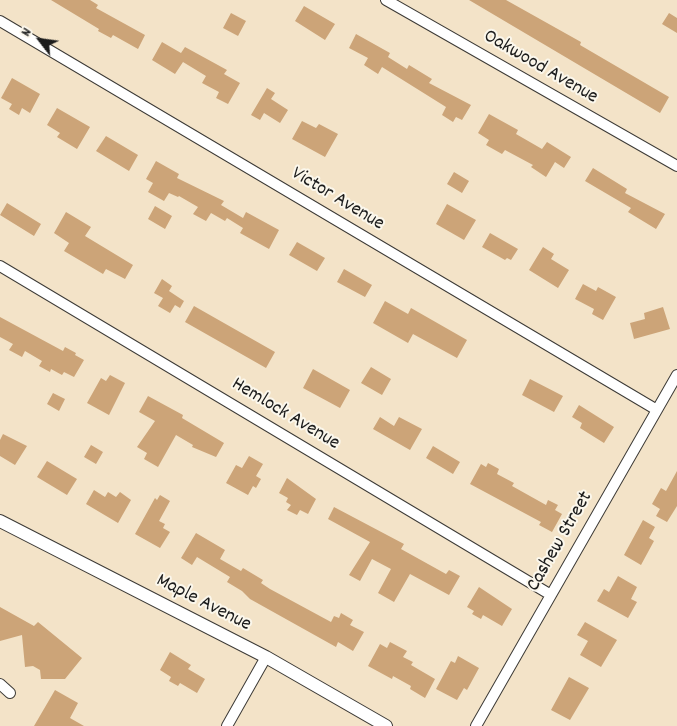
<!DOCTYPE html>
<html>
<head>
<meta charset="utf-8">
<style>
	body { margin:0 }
	#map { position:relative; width:677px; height:726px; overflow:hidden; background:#f3e3c8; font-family:Dekko,sans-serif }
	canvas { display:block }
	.north { position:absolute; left:15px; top:15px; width:50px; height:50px; -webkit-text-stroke:4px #fbf7ec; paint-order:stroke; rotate:300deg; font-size:14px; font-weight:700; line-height:20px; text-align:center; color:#1c1c1c }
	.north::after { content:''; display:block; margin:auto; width:18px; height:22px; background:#1c1c1c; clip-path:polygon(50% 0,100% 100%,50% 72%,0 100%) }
</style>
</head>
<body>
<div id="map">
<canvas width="677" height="726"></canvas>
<div class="north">N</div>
</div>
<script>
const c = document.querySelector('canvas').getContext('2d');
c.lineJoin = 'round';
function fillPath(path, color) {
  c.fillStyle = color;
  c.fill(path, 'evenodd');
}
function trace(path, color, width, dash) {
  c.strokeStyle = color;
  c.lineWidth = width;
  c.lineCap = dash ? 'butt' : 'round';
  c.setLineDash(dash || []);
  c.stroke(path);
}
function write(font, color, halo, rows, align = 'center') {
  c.font = font + ' Dekko,sans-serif';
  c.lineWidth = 4;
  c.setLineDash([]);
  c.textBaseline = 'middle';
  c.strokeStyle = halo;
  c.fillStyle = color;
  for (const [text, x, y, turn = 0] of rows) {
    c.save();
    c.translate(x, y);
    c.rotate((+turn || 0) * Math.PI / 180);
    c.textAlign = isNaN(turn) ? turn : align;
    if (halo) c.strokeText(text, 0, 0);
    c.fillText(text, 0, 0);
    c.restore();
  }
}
const building = new Path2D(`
	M51,0H90L98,5L96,8L145,35L138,49L113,35L111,38L98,31L99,29Z
	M469,0H506L581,42L580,45L669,97L660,113Z
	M304,6L335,24L325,40L295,21Z
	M231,13L246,21L238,36L223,28Z
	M669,13L677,18V33L662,24Z
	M356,34L390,53L388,57L407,69L409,65L432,79L429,83L471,105L462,120L456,117L453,122L442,115L446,107L382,67L378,74L364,65L368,58L349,48Z
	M162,42L181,53L185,47L227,70L224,74L240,83L228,104L216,98L219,92L202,83L206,76L183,62L175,74L152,60Z
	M12,78L40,94L30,113L22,108L19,115L9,109L12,104L1,98Z
	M267,88L275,93L271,99L288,110L280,123L264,113L260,120L251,115Z
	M57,108L90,127L77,149L57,137L60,133L47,125Z
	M489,114L518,130L516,134L542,149L547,142L571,157L564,168L555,162L546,177L531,167L533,165L505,150L502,154L486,145L489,140L478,133Z
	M302,121L316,128L319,124L338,134L325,157L292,139Z
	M106,136L138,155L129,171L96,151Z
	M156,161L179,174L177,178L224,201L221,205L243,218L246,212L279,230L269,249L240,233L243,228L227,218L225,221L211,213L206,221L193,214L198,207L179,196L178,197L169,193L164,201L148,192L153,183L146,179Z
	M593,168L627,189L625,193L665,214L656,229L628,212L631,208L585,181Z
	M454,172L469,181L462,193L447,184Z
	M7,203L41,224L34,236L0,215Z
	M447,204L476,220L464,240L436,224Z
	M155,206L172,216L165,229L148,219Z
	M66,212L91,227L85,236L133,265L125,279L106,269L103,274L64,251L69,243L54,233Z
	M490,233L518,249L511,260L507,258L505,260L482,247Z
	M297,242L325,258L317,271L289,255Z
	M543,247L554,254L551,259L569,270L558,288L529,270Z
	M344,269L372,285L365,297L337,282Z
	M162,279L172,286L169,291L184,301L180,308L175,305L170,313L158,306L163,298L154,293Z
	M583,284L596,291L598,287L616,297L603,320L592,314L594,309L575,299Z
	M385,301L408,314L411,308L467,340L457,358L413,334L408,343L373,323Z
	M194,306L275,352L266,368L185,322Z
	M663,307L670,329L634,339L630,323L645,319L644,313Z
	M0,317L63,351L65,347L76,353L75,355L84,360L74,377L64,372L62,375L51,369L50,372L39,366L42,361L25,351L22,357L9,350L13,344L0,337Z
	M371,367L391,379L382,395L361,383Z
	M313,369L350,390L340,408L303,388Z
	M110,375L125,383L109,415L87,403L101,378L106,381Z
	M530,379L563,396L554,412L522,395Z
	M53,393L65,399L59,411L47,404Z
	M148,396L183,415L182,418L224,443L216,457L192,447L193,445L176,435L158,467L144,459L147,453L137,447L155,421L139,412Z
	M579,405L614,427L604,443L580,428L582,423L572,417Z
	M380,417L394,426L399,417L422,429L410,450L373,429Z
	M3,434L27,446L15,465L0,456V440Z
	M91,445L103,452L96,464L84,457Z
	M433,446L460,462L453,474L426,458Z
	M249,456L263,464L256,476L261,479L256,488L253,486L248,495L226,483L236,465L242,468Z
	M47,461L77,479L67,495L37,477Z
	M488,463L499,469L497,474L514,483L512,486L546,505L548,500L558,505L555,510L562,514L552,532L539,525L541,522L470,484L481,464L486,467Z
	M677,471V506L667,522L656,516L660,509L652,504L661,488L666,491Z
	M287,478L316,499L308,514L300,510L297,515L287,510L291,505L286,502L288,498L279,493Z
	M94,490L105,497L108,492L116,497L120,492L131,500L118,523L86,504Z
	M160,495L170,501L159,521L165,524L163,528L170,532L160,548L135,534L155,498L157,500Z
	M334,507L404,544L401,549L446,574L449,570L460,576L449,595L410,574L394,602L378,593L391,569L372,559L360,581L349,575L370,542L328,519Z
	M643,520L655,527L649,538L654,541L641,565L624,555Z
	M196,533L225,550L220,559L241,571L243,568L263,580L261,583L270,589L331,622L334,616L339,618L341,613L353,620L350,625L364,632L353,651L338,642L336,647L250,599L242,591L227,582L230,577L197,557L192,565L181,558Z
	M618,576L637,587L631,599L637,602L628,618L597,601L604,589L609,592Z
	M479,587L512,609L502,626L483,615L481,619L472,614L474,611L467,607Z
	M0,607L34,626L38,622L82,658L65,679H41L40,670L33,666L25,667L22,635L0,641Z
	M585,622L617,640L601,667L580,655L588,641L577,635Z
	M390,642L407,651L403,657L413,662L411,665L435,679L425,698L410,689L411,686L393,676L392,679L368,666L380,644L387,648Z
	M170,652L191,665L188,669L205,679L197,693L180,683L178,686L169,681L171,677L160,670Z
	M458,656L479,668L467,690L464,688L457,700L436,689L451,661L455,663Z
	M569,677L589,688L570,720L551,710Z
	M55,690L78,703L70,718L84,726H34Z`);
const minor = new Path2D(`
	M386,0L677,166
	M0,21L657,410
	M0,266L551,595
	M0,684L10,693
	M227,726L266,657
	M476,726L677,375`);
const tertiary = new Path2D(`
	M0,521L266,657L386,726`);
const streetNames = [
	["Oakwood Avenue",540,68,30],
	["Victor Avenue",337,200,31],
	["Hemlock Avenue",285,415,31],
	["Cashew Street",561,542,-60],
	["Maple Avenue",203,604,27]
];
fillPath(building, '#cca478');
trace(minor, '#3c3a36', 12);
trace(tertiary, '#3c3a36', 14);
trace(minor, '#fff', 10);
trace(tertiary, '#fff', 12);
write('20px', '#1c1c1c', '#fbf7ec', streetNames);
</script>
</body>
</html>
